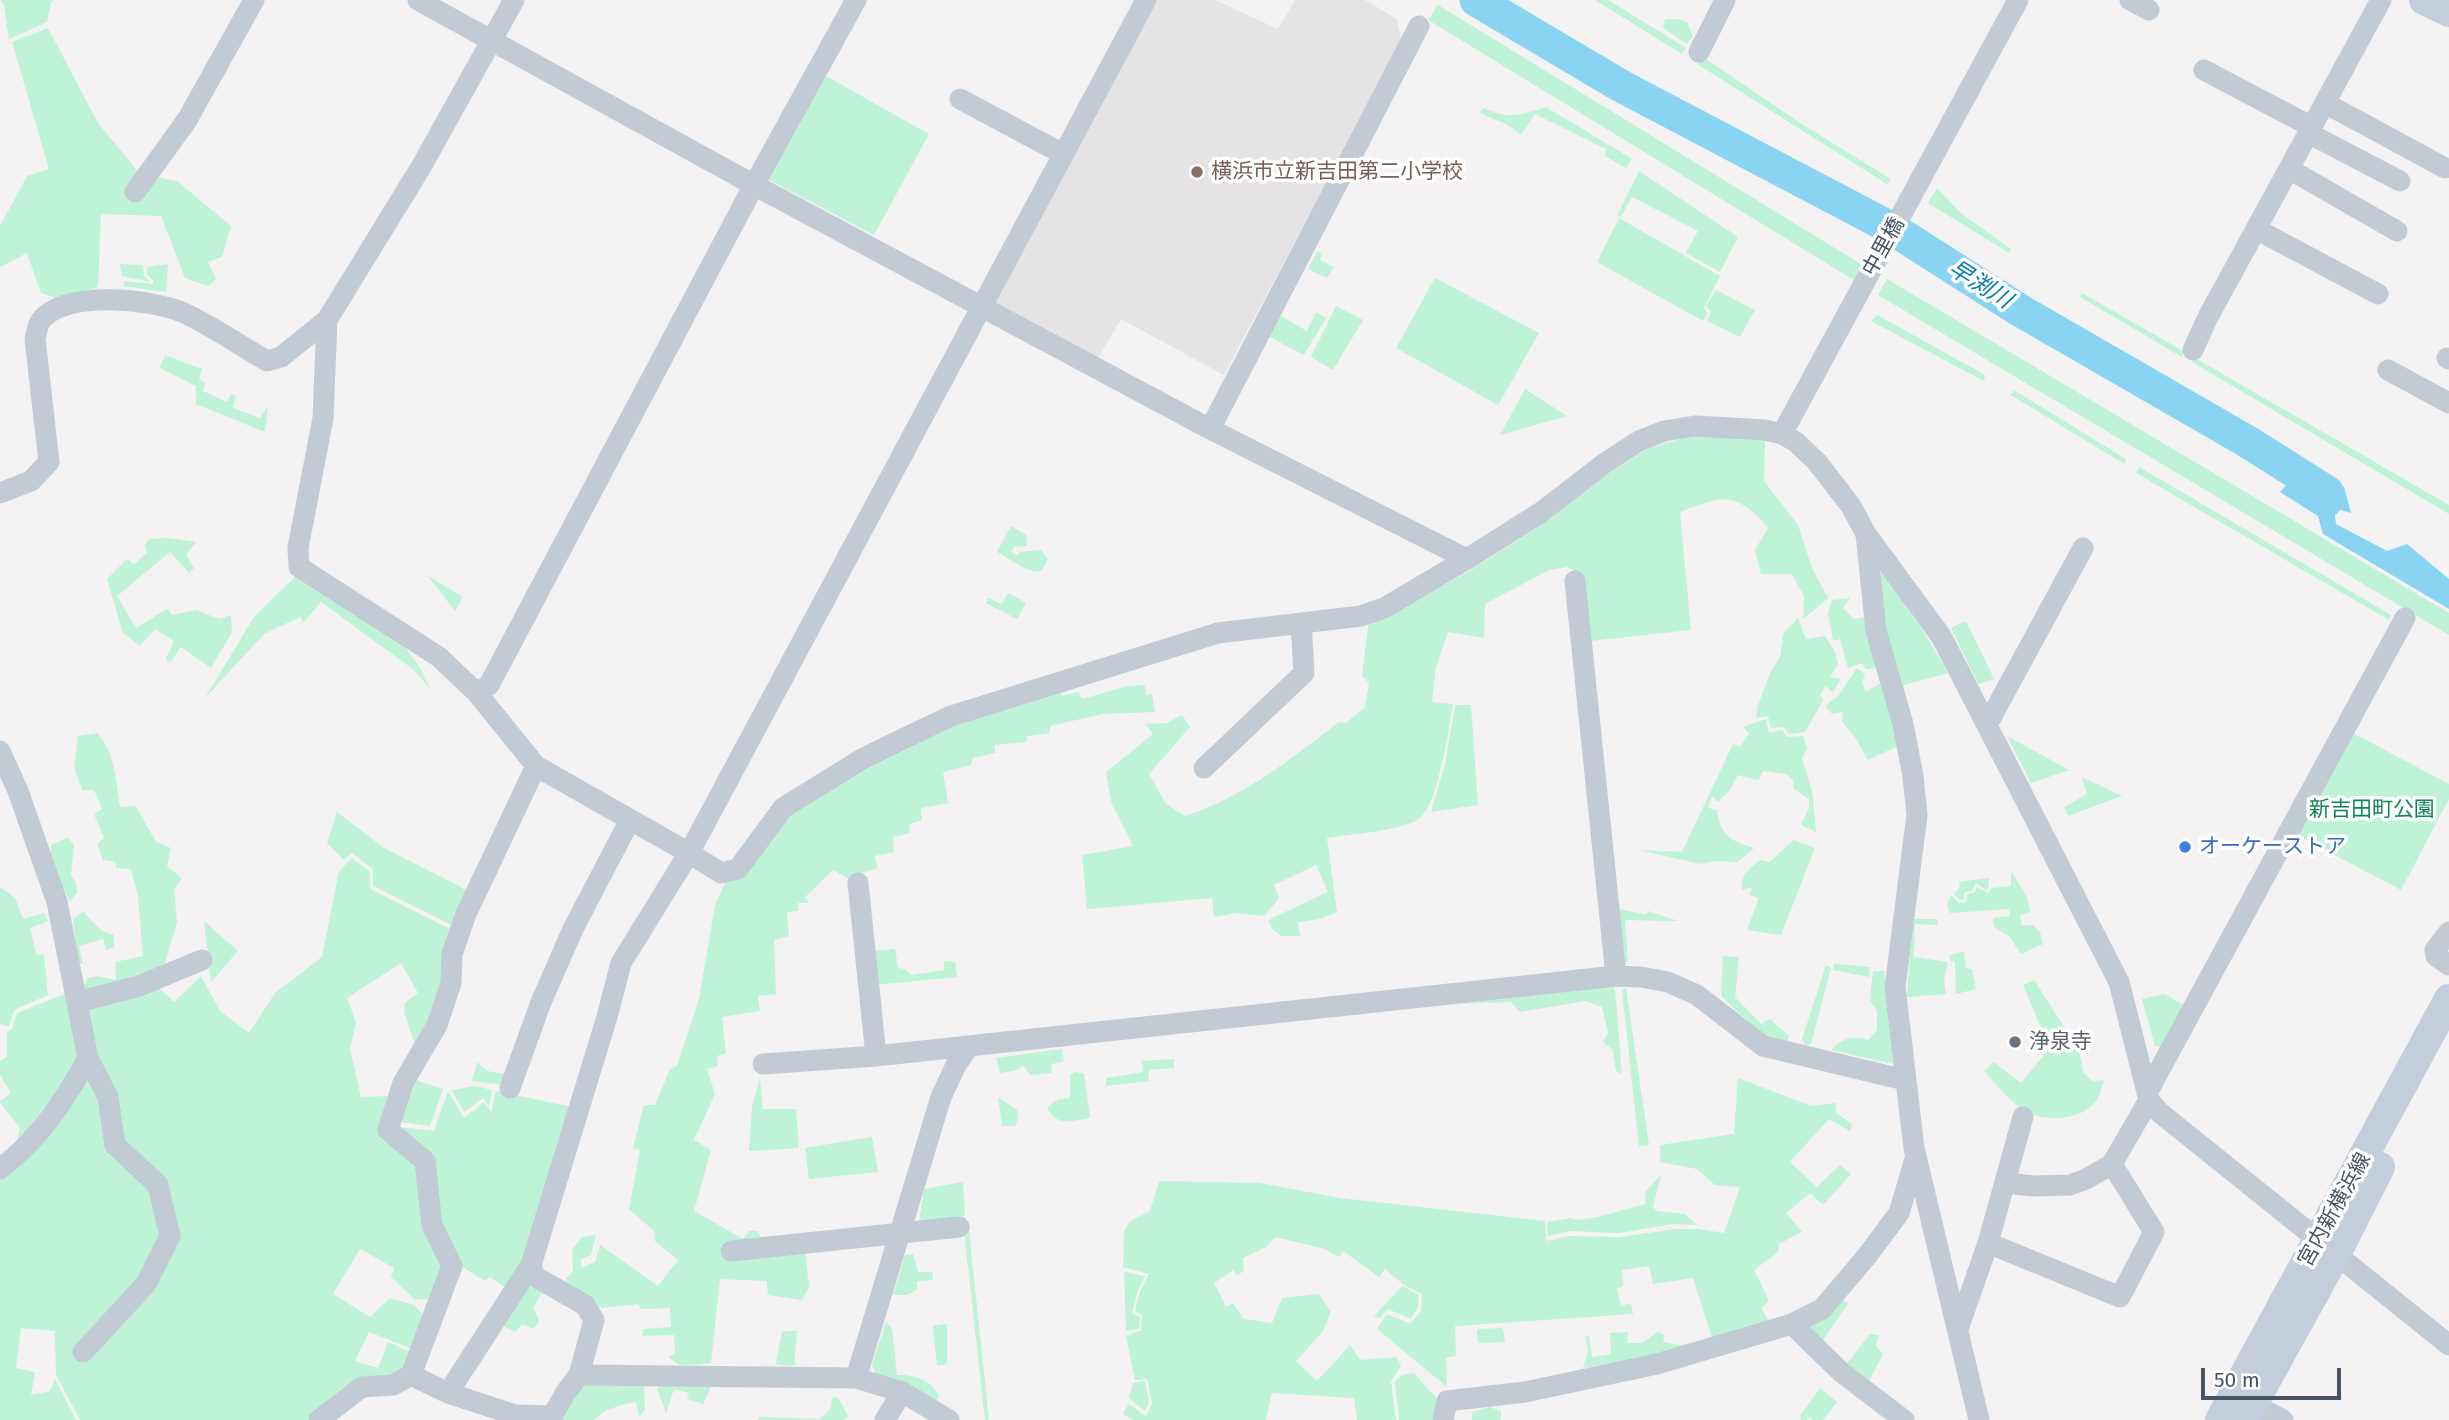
<!DOCTYPE html>
<html>
<head>
<meta charset="utf-8">
<style>
	body { margin:0 }
	#map { position:relative; width:2449px; height:1420px; overflow:hidden; background:#f4f2f2; font-family:"Fira Sans",sans-serif }
	canvas { display:block }
	.scale { position:absolute; left:2201px; top:1368px; width:140px; height:32px; box-sizing:border-box; border:4px solid #485361; border-top:0; padding-left:9px; font-size:21px; line-height:24px; white-space:nowrap; color:#485361; -webkit-text-stroke:5px #fff; paint-order:stroke }
</style>
</head>
<body>
<div id="map">
<canvas width="2449" height="1420"></canvas>
<div class="scale">50 m</div>
</div>
<script>
const c = document.querySelector('canvas').getContext('2d');
c.lineJoin = 'round';
function fillPath(path, color) {
  c.fillStyle = color;
  c.fill(path, 'evenodd');
}
function trace(path, color, width, dash) {
  c.strokeStyle = color;
  c.lineWidth = width;
  c.lineCap = dash ? 'butt' : 'round';
  c.setLineDash(dash || []);
  c.stroke(path);
}
function write(font, color, halo, rows, align = 'center') {
  c.font = font + ' "Fira Sans","Noto Sans JP",sans-serif';
  c.lineWidth = 7;
  c.setLineDash([]);
  c.textBaseline = 'middle';
  c.strokeStyle = halo;
  c.fillStyle = color;
  for (const [text, x, y, turn = 0] of rows) {
    c.save();
    c.translate(x, y);
    c.rotate((+turn || 0) * Math.PI / 180);
    c.textAlign = isNaN(turn) ? turn : align;
    if (halo) c.strokeText(text, 0, 0);
    c.fillText(text, 0, 0);
    c.restore();
  }
}
const education = new Path2D(`
	M1156,0H1215L1278,29L1295,0H1365L1397,19L1401,41L1224,375L1121,319L1097,360L991,302Z`);
const green = new Path2D(`
	M0,0H54L51,2L47,22L9,39L4,5Z
	M1595,0H1608L1686,48L1682,54Z
	M1438,5L1861,264L1854,280L1428,20Z
	M1665,19H1677L1687,22L1693,36L1687,44L1663,28Z
	M48,28L98,123L140,174L177,181L231,226L222,257L208,262L216,279L208,286L185,278L161,216L101,214L98,287L59,299L41,293L27,253L0,267V226L27,176L49,169L12,42Z
	M1703,57L1803,125L1891,179L1887,184L1697,64Z
	M826,76L929,134L874,235L769,180Z
	M1546,107L1632,159L1626,168L1605,156L1606,149L1535,114L1521,135C1509,123 1494,120 1479,112L1484,108C1509,120 1520,115 1546,107Z
	M1639,171L1738,237L1720,272L1686,253L1698,231L1632,197L1621,217L1617,215Z
	M1937,188L1962,214L2011,249L2009,253L1928,203Z
	M1619,218L1720,276L1704,308L1708,314L1703,321L1597,262Z
	M1317,251L1322,254L1320,260L1334,267L1327,278L1308,269Z
	M120,264L143,265L144,276L151,282L122,276Z
	M168,264L166,292L124,286V281L153,284V280L147,275V267Z
	M1435,278L1539,333L1498,405L1396,348Z
	M1887,279L2449,613V635L1878,295Z
	M1716,290L1755,310L1740,337L1707,321L1711,312L1706,306Z
	M2082,293L2183,351L2182,357L2080,297Z
	M1336,306L1363,320L1333,370L1311,357Z
	M1316,312L1326,318L1304,355L1268,336L1279,315L1307,331Z
	M1877,315L1985,375L1984,381L1871,321Z
	M165,355L202,369L199,379L205,383L203,391L227,402L231,394L236,396L233,408L260,418L268,406L265,432L196,404V386L160,368Z
	M2195,358L2449,505V514L2192,362Z
	M1525,389L1567,416L1500,435Z
	M2014,390L2126,459L2124,464L2011,395Z
	M1718,435L1765,440L1764,481L1798,525L1812,568L1828,598L1803,619L1804,596L1792,574H1761L1755,550L1768,528C1737,491 1722,495 1680,512L1691,630L1590,641L1580,574L1567,567L1549,570L1485,604L1484,638L1448,632L1436,667L1432,702L1453,704C1449,727 1438,809 1417,820C1396,831 1352,834 1327,838L1337,912L1320,919L1298,922L1300,936H1281L1272,929L1268,920L1328,892L1316,865L1274,885L1279,898L1264,916L1236,913L1214,917L1212,898L1087,909L1082,855L1133,846L1111,802L1106,772L1153,734L1146,724L1167,723L1182,715L1190,727L1149,774L1166,804L1185,816C1244,797 1291,759 1339,722L1346,723L1365,707L1369,683L1362,676L1368,626L1468,572L1537,528L1602,478L1647,449L1683,438Z
	M2139,467L2391,615L2389,620L2136,473Z
	M1011,526L1026,535L1027,546L1014,547L1011,552L1017,555L1020,552L1041,550L1048,559L1043,569L1038,572L1026,569L997,552Z
	M168,538L196,542L186,555L194,568L189,573L170,552L117,596L136,628L167,609L172,615L196,610L219,619L231,615L232,632L211,668L181,647L170,663L166,659L174,641L155,629L140,646L123,633L107,579L127,559L134,564L147,553L145,545L149,539Z
	M300,572L396,636L419,666L431,690L414,670L321,602L304,622L300,617L264,634L205,698L254,617Z
	M1883,573L1922,629L1948,673L1901,686L1883,620L1878,575Z
	M428,576L463,597L455,611Z
	M1008,593L1026,603L1017,619L986,603L988,598L1002,604Z
	M1850,598L1843,608L1854,619L1868,617L1877,668L1866,669L1862,663L1848,668L1840,639L1833,641L1828,613L1832,600Z
	M1798,618L1806,639L1825,636L1835,652L1838,664L1830,677L1841,679L1833,692L1825,686L1820,695L1823,700L1805,732L1789,734L1783,727L1771,728L1768,716L1756,718L1758,705L1771,671L1780,657L1784,632Z
	M1966,621L1994,679L1978,684L1951,628Z
	M1857,668L1865,674L1862,683L1866,692L1884,681L1900,745L1868,760L1855,737L1842,722L1843,712L1832,714L1825,706L1838,696Z
	M1057,685L1062,696L1079,692L1082,699L1128,686L1145,685L1146,695L1152,694L1155,712L1102,714L1050,726L1049,733L1027,736L1026,742L995,745V753L973,758L971,765L943,772L948,803L921,808L922,820L909,824L910,833L893,837L894,852L875,856L877,868L861,874L852,881L833,870L805,897L809,903H798V911L787,912L789,936L774,940L776,994L758,996L760,1011L722,1017L726,1053L717,1056L718,1066L707,1069L715,1094L694,1140L711,1150L694,1211L743,1239L749,1231H758L767,1254L805,1251L809,1287L802,1300L768,1295L767,1281L720,1279L711,1363C696,1364 677,1370 669,1356L675,1354L674,1335L642,1336L643,1329L671,1327L670,1308L640,1309L639,1304L602,1308L571,1288L566,1279L573,1271L572,1250L582,1237L596,1235L591,1255L581,1259V1268L595,1262L600,1245L658,1286L678,1260L655,1241L654,1231L629,1209L640,1150L633,1148L644,1105H655L670,1069L677,1066L699,999L715,906L727,878L786,812L960,717Z
	M1455,705H1471L1478,805L1431,812L1445,764Z
	M1766,719L1769,733L1782,730L1787,737L1803,736L1807,748L1802,759L1812,791L1816,832L1801,825L1809,808V799L1794,789L1793,780L1786,774L1763,771L1758,780L1738,775L1729,791L1718,802L1712,796L1708,808L1717,810C1721,837 1730,840 1754,848L1738,862L1716,861L1700,864L1640,850L1682,852L1733,744L1740,747L1749,733L1743,727Z
	M2349,731L2449,784V799L2401,890L2293,833Z
	M97,733C115,751 116,783 120,807L136,806L156,842L171,848L167,866L182,878L174,890L177,922L158,987L174,1002L201,976L220,1011L249,1033L275,993L322,957L339,871L352,858L370,872V889L452,930L442,995L417,1050L404,1012L405,1003L418,993L401,963L347,998L356,1022L350,1049L361,1097L389,1096L398,1127L434,1131L448,1091L464,1118L484,1102L491,1112L496,1091L572,1107L522,1267L544,1289L533,1308L539,1320L534,1329L522,1324L515,1332L499,1323L516,1294L490,1277L485,1281L464,1268L442,1266L434,1300L414,1299L391,1277L394,1268L360,1249L333,1294L370,1317L390,1298L414,1305L427,1318L415,1350L369,1332L355,1361L378,1368L388,1342L414,1354L407,1372L311,1420H80L56,1375L55,1331L21,1328L16,1368L35,1372L31,1395L50,1391L55,1379L76,1420H0V1174L90,1053L82,990L88,978L97,976L116,980L115,962L143,956L138,897L131,869L117,868L115,862L103,860L97,844L104,838L94,814L102,809L94,790H82L74,767L78,736Z
	M2007,736L2069,770L2031,783Z
	M2082,777L2122,796L2068,816L2064,807L2087,794Z
	M337,812L384,848L469,891L454,926L373,886V869L352,853L344,860L327,843Z
	M68,838L74,846L71,875L77,885V893L70,901L51,865V845Z
	M1794,840L1815,848L1781,935L1747,930L1759,898L1750,895L1752,887L1742,890C1740,875 1749,868 1760,860L1769,862C1779,855 1784,847 1794,840Z
	M2011,871L2027,897L2030,912L2020,915L2022,926L2033,925L2040,932L2043,944L2021,954L2009,936L1994,927L1993,918L2010,916L2009,909L1950,913L1947,906L1951,895L1959,903L1966,902L1967,894L1974,893L1977,887L1988,893L1992,888L2011,886Z
	M1989,878V887L1986,890L1976,883L1972,891L1965,892L1964,900L1958,899L1954,894L1960,886L1959,882Z
	M0,887L15,898L23,919L44,913L48,921L30,928L36,954L44,955L48,995L14,1010L9,1027L0,1024Z
	M1616,908L1646,915L1648,911L1678,921L1625,920L1628,962H1622Z
	M83,912L102,931L114,935V947L106,950L103,939L79,946L83,964L77,963L73,919Z
	M1913,919H1937L1938,925L1915,924L1914,957L1948,962L1944,980L1946,994L1907,997Z
	M204,921L238,951L211,982Z
	M895,949L898,968L905,969L911,975L944,970V961L955,962L957,977L874,985L871,951Z
	M1964,951L1966,968L1972,969L1976,989L1956,994L1955,962L1951,961L1949,956Z
	M1723,956L1739,957L1735,997L1761,1024L1770,1019L1789,1036L1786,1044C1759,1036 1742,1015 1721,996Z
	M1834,964L1870,967L1869,977L1833,970Z
	M1826,965L1831,968L1811,1044L1806,1045L1802,1039Z
	M1873,971H1884L1894,1064L1831,1050C1842,1038 1853,1035 1868,1040L1877,1030V1011L1870,1001Z
	M2034,980L2079,1050L2083,1072L2092,1081L2105,1080C2102,1086 2100,1095 2096,1101C2084,1119 2048,1122 2029,1113C2011,1104 1998,1086 1984,1071L1994,1062L2021,1083L2053,1044L2048,1034L2044,1035L2023,985Z
	M1611,985L1615,989L1622,1074L1616,1071L1613,1050L1603,1042L1608,1033L1602,1007L1586,1001L1520,1012L1511,1002L1461,1004Z
	M1626,988L1649,1145L1639,1146L1622,990Z
	M67,993L83,1057L55,1105L17,1143L20,1128L0,1103V1101L11,1093L0,1075V1061L7,1057V1032L12,1029L17,1013Z
	M2164,994L2186,1006L2165,1047L2155,1046L2142,999Z
	M1062,1049L1064,1061L1052,1064L1051,1073L1030,1075L1024,1066L1014,1071L1000,1073L996,1058Z
	M1174,1059V1068L1149,1070V1081L1106,1086V1078L1143,1072L1142,1061Z
	M477,1062L487,1071L504,1074V1085L472,1081Z
	M1075,1072L1084,1073L1090,1118C1072,1121 1055,1127 1047,1107L1059,1099L1070,1098V1075Z
	M760,1078L763,1109H796L799,1148L749,1151L752,1107Z
	M1738,1078L1811,1106L1836,1103V1113L1852,1124L1850,1131L1829,1119L1790,1162L1817,1187L1840,1165L1851,1174L1823,1205L1810,1193L1786,1213L1802,1232L1779,1244L1778,1252L1754,1270L1769,1301L1761,1308L1769,1321L1713,1341L1693,1278L1653,1284L1649,1266L1622,1270L1623,1286L1617,1289L1621,1305L1631,1304L1633,1314L1455,1326L1456,1356L1446,1358L1447,1387L1377,1329L1387,1314L1410,1324L1421,1311L1422,1294L1404,1285L1385,1269L1379,1277L1343,1251L1339,1257L1325,1249L1275,1237L1266,1247L1243,1258L1244,1271L1237,1275L1233,1270L1214,1283L1226,1307L1233,1303L1244,1319L1272,1323L1282,1298L1319,1294L1331,1312L1323,1331L1296,1361L1317,1381L1350,1345L1360,1360L1397,1357L1401,1366L1391,1381L1396,1420H1357L1354,1398L1272,1393L1266,1420H1134L1123,1414L1128,1404L1146,1416L1152,1403L1147,1379L1135,1380L1126,1336L1141,1330L1142,1315L1135,1311L1140,1292L1149,1274L1123,1267L1124,1231L1129,1222L1150,1211L1159,1181L1260,1183L1340,1198L1545,1221L1546,1241L1570,1236L1620,1237L1675,1229H1698L1724,1233L1740,1187L1715,1185L1697,1169L1660,1162V1145L1734,1134Z
	M411,1079L443,1089L430,1126L399,1122Z
	M475,1086L492,1090L489,1106L483,1098L464,1112L452,1090Z
	M998,1097L1017,1110L1018,1118L1015,1126H1002Z
	M872,1137L878,1172L809,1179L805,1148Z
	M1661,1175L1653,1207L1657,1211L1685,1214L1697,1225L1673,1224L1619,1233L1569,1231L1548,1236L1547,1222L1570,1218L1578,1220L1598,1217L1645,1204L1646,1191Z
	M963,1182L965,1216L919,1222L924,1189Z
	M963,1221H968L989,1420H985Z
	M913,1254L918,1272H933V1280L917,1281V1290L907,1295H893L905,1255Z
	M1124,1272L1145,1276L1138,1290L1132,1313L1140,1317L1139,1329L1126,1331Z
	M1402,1286L1419,1295L1418,1307L1411,1319L1388,1309L1380,1318L1374,1316Z
	M1839,1297L1848,1304L1823,1340L1809,1327Z
	M886,1322L892,1329L897,1375C913,1374 933,1380 939,1397L934,1404L875,1373L872,1364Z
	M947,1324V1364L937,1366L933,1326Z
	M1503,1328L1505,1342L1478,1343L1477,1329Z
	M782,1331H797L794,1366L776,1364Z
	M1628,1332L1627,1343H1642L1658,1332L1665,1335L1663,1342L1679,1345L1696,1343L1674,1354L1583,1368L1588,1352L1585,1337L1589,1335L1592,1357L1611,1354L1610,1333Z
	M1870,1334L1879,1335L1876,1346L1883,1354L1868,1383L1845,1366Z
	M1414,1373L1440,1402L1436,1420H1399L1395,1381L1402,1375Z
	M1145,1381L1149,1403L1145,1411L1129,1398L1133,1383Z
	M579,1382L644,1383L645,1410L639,1417L636,1402L621,1405L605,1411L594,1420H554Z
	M661,1385L711,1386L703,1404L687,1399L689,1393L674,1389L666,1413L657,1389Z
	M1820,1388L1837,1402L1823,1420H1813L1809,1417L1807,1420H1802L1799,1417Z
	M838,1397L848,1416L843,1420H758L759,1417L820,1419L831,1408L832,1398Z
	M1490,1407L1501,1411V1420H1472V1412Z`);
const water = new Path2D(`
	M2303,467L2344,487L2351,513L2334,508L2336,524L2387,551L2407,544L2449,579V609L2323,534L2318,516L2280,492Z`);
const river = new Path2D(`
	M1476,0L1621,86L1891,228L2021,311L2248,442L2327,492L2326,501`);
const street = new Path2D(`
	M418,0L754,185L1210,429L1467,559
	M2130,0L2149,10
	M1699,52L1725,0
	M2204,70L2312,127
	M960,99L1063,154
	M2325,103L2445,168
	M2308,133L2400,181
	M2289,169L2397,231
	M135,192L187,120L254,0
	M2256,229L2378,294
	M327,320L323,418L298,548L299,567L439,657L477,693L536,766L689,853L1146,0
	M2193,350L2208,317L2381,0
	M2447,358L2449,359
	M2388,370L2449,403
	M1210,429L1419,26
	M1782,434L2018,0
	M0,493L31,481L49,462L35,339C37,333 37,324 42,319C68,290 149,299 182,312C209,324 241,346 267,361L281,357L327,320L421,167L514,0
	M1866,534L1876,631L1903,724L1913,776L1917,815L1895,987L1914,1148L1979,1420
	M1575,581L1616,976
	M477,693L489,685L754,185L856,0
	M1987,725L2083,548
	M0,751L18,791L57,902L88,1058C63,1103 41,1137 0,1169
	M1204,768L1304,673L1301,623
	M858,883L876,1056L1616,976L1641,977L1668,982L1697,995L1763,1046L1905,1080
	M2449,932L2435,950L2436,956L2449,965
	M78,1002L139,986L202,960
	M763,1064L876,1056
	M510,1088L541,1002L574,927L630,820
	M2147,1093L2405,618
	M2006,1183L2034,1186L2070,1185L2086,1179L2112,1164L2149,1100
	M1988,1243L2120,1297L2154,1232L2112,1164
	M731,1251L959,1227
	M1792,1324L1841,1372L1904,1420
	M1958,1329L1988,1243L2023,1117
	M83,1352L146,1284L170,1236L158,1185L115,1145L108,1097L88,1058
	M411,1375L452,1266L432,1225L425,1161L388,1130L403,1083L437,1025L451,983L452,954L466,914L536,766
	M579,1375L856,1378L902,1392L949,1420
	M856,1378L941,1097L956,1065L969,1046
	M448,1393L531,1265
	M2253,1404L2283,1420
	M319,1420L362,1387L393,1385L411,1375L448,1393L515,1415L551,1416
	M550,1420L566,1392L579,1375L594,1320L585,1305L534,1276L531,1265L607,1017L621,963L689,853L721,873L738,869L783,808L862,759L911,735L951,716L1218,633L1361,616L1384,608L1467,559L1540,513L1605,463L1639,441L1664,431L1695,426L1765,430L1782,434L1796,442L1817,462L1851,506L1866,534L1941,636L2119,982L2149,1100L2159,1112L2449,1345
	M885,1420L902,1392
	M1443,1420L1447,1401L1525,1392L1657,1364L1792,1324L1822,1309L1867,1256L1899,1213L1915,1159`);
const secondary = new Path2D(`
	M2424,0L2449,12
	M2220,1420L2449,999
	M2244,1420L2336,1254L2380,1167`);
const markers = [
	[1197,172,7,"#8d6e63"],
	[2185,847,7,"#3f7fe0"],
	[2015,1042,7,"#6b7280"]
];
const educationNames = [
	["横浜市立新吉田第二小学校",1211,172]
];
const streetNames = [
	["中里橋",1884,247,-61],
	["宮内新横浜線",2335,1210,-61]
];
const parkNames = [
	["新吉田町公園",2372,810]
];
const shopNames = [
	["オーケーストア",2199,847]
];
const worshipNames = [
	["浄泉寺",2029,1042]
];
const waterNames = [
	["早渕川",1980,285,32]
];
fillPath(education, '#e5e3e3');
fillPath(green, '#bef3d8');
fillPath(water, '#89d3f3');
trace(river, '#89d3f3', 33);
trace(street, '#c2cad4', 21);
trace(secondary, '#c3cddb', 30);
for (const [x, y, r, color] of markers) {
  const dot = new Path2D();
  dot.arc(x, y, r, 0, 2 * Math.PI);
  c.fillStyle = color;
  c.fill(dot);
  trace(dot, '#fff', 2.5);
}
write('21px', '#785e54', '#fff', educationNames, 'left');
write('21px', '#485361', '#fff', streetNames);
write('21px', '#118454', '#fff', parkNames);
write('21px', '#366cbe', '#fff', shopNames, 'left');
write('21px', '#5b616d', '#fff', worshipNames, 'left');
write('italic 23px', '#037cb2', '#fff', waterNames);
</script>
</body>
</html>
